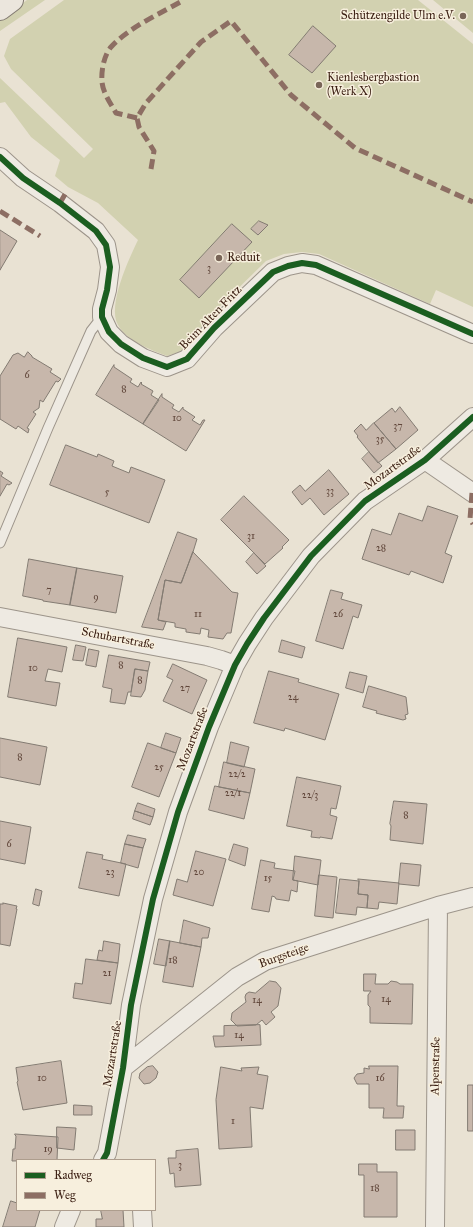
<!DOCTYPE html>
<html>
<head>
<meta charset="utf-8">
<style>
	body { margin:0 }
	#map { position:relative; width:473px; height:1227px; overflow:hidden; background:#e9e2d3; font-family:"IM FELL Great Primer",serif }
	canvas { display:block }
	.legend { position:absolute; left:16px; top:1159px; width:140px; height:52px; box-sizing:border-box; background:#f7efdd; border:1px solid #ad9d8d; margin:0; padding:5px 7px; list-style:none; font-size:12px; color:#3d2115 }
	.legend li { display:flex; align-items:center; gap:8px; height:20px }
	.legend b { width:20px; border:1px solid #ad9d8d }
</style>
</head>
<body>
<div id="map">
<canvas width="473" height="1227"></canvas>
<ul class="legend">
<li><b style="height:5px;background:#1b5e20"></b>Radweg</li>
<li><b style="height:5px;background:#8d6e63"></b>Weg</li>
</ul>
</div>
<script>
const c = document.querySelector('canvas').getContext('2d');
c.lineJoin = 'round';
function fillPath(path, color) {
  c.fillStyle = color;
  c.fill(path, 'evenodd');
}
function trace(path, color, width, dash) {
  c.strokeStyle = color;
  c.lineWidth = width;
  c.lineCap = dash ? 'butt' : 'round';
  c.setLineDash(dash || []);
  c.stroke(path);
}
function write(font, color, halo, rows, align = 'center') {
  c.font = font + ' "IM FELL Great Primer",serif';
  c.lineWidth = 3;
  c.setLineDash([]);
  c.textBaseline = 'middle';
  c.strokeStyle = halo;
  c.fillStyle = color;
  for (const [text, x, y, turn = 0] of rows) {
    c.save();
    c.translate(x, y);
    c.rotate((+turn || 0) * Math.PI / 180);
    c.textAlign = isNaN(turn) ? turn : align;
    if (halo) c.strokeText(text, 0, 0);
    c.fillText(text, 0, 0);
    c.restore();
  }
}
const green = new Path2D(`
	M27,0H45L0,31V21Z
	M64,0H418L473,44V307L436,290L430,304L319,254L302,252L284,254L266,261L208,318L184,350L167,356C151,350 127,341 118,325C107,305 129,259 138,240L98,203L68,187L55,176L60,160L31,137L5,102L0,103V78L84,158L93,149L11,69L4,56L10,39Z
	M433,0H473V33Z`);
const building = new Path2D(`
	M313,26L336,46L312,73L289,55Z
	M259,221L268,225L258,235L251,229Z
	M232,224L252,242L199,298L180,280Z
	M0,230L17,241L0,270Z
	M28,352L32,356V357L52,369L50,372L61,379L58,382L56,381L43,402L40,400L39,408L33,412L36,414L27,428L29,429L28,433L18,426L16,429L0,419V376L13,355L18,353L24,357Z
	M114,365V367L132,379L130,382L138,387L141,382L142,383L141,384L153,391L151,395L159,400L143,424L96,395Z
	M162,394V397L174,405L172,408L179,412L183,407V409L195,417L192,420L200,425L203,420H205L186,451L143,424Z
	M400,407L418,430L396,449L374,423L392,408L395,412Z
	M374,423L396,449L378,463L357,437L358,436L354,431L361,424L366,430Z
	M66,445L97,457L98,454L114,461L112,466L129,473L131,467L165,480L149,523L50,485Z
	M369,452L382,466L374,473L362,459Z
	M329,470L349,494L324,515L310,498L302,505L292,492L300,485L305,491Z
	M0,471L3,473L1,476L12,483L9,485L7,484L0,496Z
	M244,496L289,540L282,547L283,548L265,564L221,520Z
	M428,506L458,516L445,553L452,556L443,583L411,571L409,575L362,559L372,529L391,535L399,513L422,521Z
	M178,532L197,539L193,552L181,583L165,580L158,620L166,622L163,630L142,627Z
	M193,552L232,592L238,593L231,633H227L223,639L208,637L209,630L201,628L200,634L186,632V629L175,627V623L158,620L165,580L181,583Z
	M254,553L266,566L257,574L246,562Z
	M29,559L77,568L70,605L43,601V600L23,596Z
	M77,568L123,576L116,613L70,605Z
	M331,590L343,593L341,599L362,605L358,618L353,616L343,649L316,641Z
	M18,638L67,647L62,672L48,669L45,681L60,683L56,706L8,697Z
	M282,640L305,647L302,658L279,652Z
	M76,645L86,647L83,661L73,660Z
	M89,649L99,651L96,667L86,665Z
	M109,655L150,662L148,671L135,669L131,692H128L125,704L110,702L112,689L103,687Z
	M173,664L207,680L192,714L163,701L173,680L167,677Z
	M135,669L148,671L145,690L141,697L131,696Z
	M269,671L299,679L298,682L339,694L325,740L285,728L284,731L254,723Z
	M350,672L367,676L363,693L346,688Z
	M369,686L406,697L408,714L405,715L406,719L403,720L376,713L377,711L363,707Z
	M166,733L181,738L176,753L161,748Z
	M0,738L47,747L40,785L0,777Z
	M231,742L249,747L244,767L227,763Z
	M148,743L176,753L159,797L132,787Z
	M224,762L255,769L250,793L219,787Z
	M297,777L341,786L336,809L331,808L330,815L337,817L332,839L320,837V838L311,837L312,831L287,826Z
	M215,786L250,793L244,819L209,810Z
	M394,801L427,804L423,844L390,840L391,826L390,824Z
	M138,803L155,809L153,817L135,811Z
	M135,811L153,817L150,825L133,819Z
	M0,821L31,827L25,864L0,859Z
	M128,835L146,839L143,848L125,844Z
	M125,844L143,848L138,868L121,863Z
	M234,844L248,848L245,866L229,860Z
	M196,851L226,859L213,906L173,895L177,879L187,882Z
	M87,852L103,855L102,859L126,864L119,896L79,888Z
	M295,856L321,860L318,885L293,880Z
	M261,860L275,863L274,868L295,871L293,880L298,881L297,892L291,890L289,901L276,899L275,897L272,896L269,912L252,909Z
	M401,863L421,865L419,886L399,884Z
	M319,875L337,877L333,918L315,916Z
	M340,879L359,881L358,894L368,895L367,908L357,907L356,915L336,913Z
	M358,879L399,883L397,904L379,902L378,909L367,908L368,895L358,894L359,881Z
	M36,889L42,891L39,906L33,904Z
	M3,903L17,906L16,909H17L10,946L0,944V904H3Z
	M184,920L210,928L208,938H202L201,947L180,943Z
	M159,939L170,941L166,966L154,964Z
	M104,941L120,944L118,963L97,960L99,950L102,951Z
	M170,941L201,947L193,987L163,982Z
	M86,959L118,963L111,1004L73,998L75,983L82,984Z
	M364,974H376L375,984H388L391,981L397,982L400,984H413L412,1024L370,1023V1007L368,1005V995L371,991H364Z
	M270,981L276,982L281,988L278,1006L271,1012L275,1017L266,1025L262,1020L256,1025L237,1026L231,1020L232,1013L246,1002L245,997L246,994L249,992L255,993Z
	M260,1025L261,1045L215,1047L213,1036H224V1026Z
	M61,1061L67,1103L23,1110L17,1082L18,1081L16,1068Z
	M153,1066L158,1072L156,1078L150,1083L144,1084L139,1078L140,1073L147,1067Z
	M369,1066H398L397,1106H404L403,1118H383L384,1108H369V1084H357L354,1078L357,1074L364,1073V1068L369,1069Z
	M221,1067L242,1071L241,1068L259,1067L257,1074L268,1076L263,1109L250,1107L252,1147L219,1149L216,1100Z
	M468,1085H473V1131H468Z
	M74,1105L92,1106V1115H74Z
	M57,1127L76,1128L74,1150L57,1148Z
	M396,1130H415V1150H396Z
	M15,1134L58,1137L57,1160L12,1161L13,1149H15L16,1136L15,1135Z
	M198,1149L201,1185L175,1187L174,1173L170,1174L168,1158H176V1151Z
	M359,1164H377V1172H397V1217H364V1175H359Z
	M11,1201L17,1203V1210H40L35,1227H3Z
	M101,1210H123L124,1227H96V1219H102Z`);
const service = new Path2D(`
	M0,543L48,428L91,331L102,317`);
const minor = new Path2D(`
	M0,157L23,178L60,203L96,231L106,245L110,267L107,290L102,309V317L109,332L121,344L143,358L167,367L187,359L214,328L273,272L288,266L302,263L316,265L473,334
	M425,460L473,493
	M0,617L207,656L221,660L235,665
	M123,1068L237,977L265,961L438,906L473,897
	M103,1160L107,1153L123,1068L131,1005L153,899L178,812L209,727L235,665L247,644L264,618L311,556L365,501L425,460L473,417
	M142,1210L143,1227
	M64,1227L71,1210
	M435,1227L438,906`);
const trunk = new Path2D(`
	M0,9L12,0`);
const quiet = new Path2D(`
	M137,118L116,113C111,104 103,93 102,82C101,71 104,55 111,47C128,28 161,13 184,0
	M151,169L154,151L139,127L137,118L146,103L201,42L231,21L291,95L355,148L473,202
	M60,203L67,191
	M0,211L40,236
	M472,493L470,519L473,524`);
const cycleway = new Path2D(`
	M0,157L23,178L60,203L96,231L106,245L110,267L107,290L102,309V317L109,332L121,344L143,358L167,367L187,359L214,328L273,272L288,266L302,263L316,265L473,334
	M103,1160L107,1153L123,1068L131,1005L153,899L178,812L209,727L235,665L247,644L264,618L311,556L365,501L425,460L473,417`);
const markers = [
	[463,16,4,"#796558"],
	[319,85,4,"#796558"],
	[219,258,4,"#796558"]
];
const numberNames = [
	["3",209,269],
	["6",27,376],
	["8",124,390],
	["10",177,419],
	["37",398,427],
	["35",380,440],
	["33",330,492],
	["5",107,493],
	["31",251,537],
	["28",381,549],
	["7",49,591],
	["9",96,598],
	["11",198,615],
	["26",338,615],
	["8",121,666],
	["10",33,669],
	["8",140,681],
	["27",185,689],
	["24",293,698],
	["8",20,758],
	["25",159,768],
	["22/2",237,775],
	["22/1",233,794],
	["22/3",310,796],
	["8",406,816],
	["6",9,845],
	["23",110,873],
	["20",199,873],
	["15",268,879],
	["18",173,961],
	["21",107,974],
	["14",386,1000],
	["14",257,1001],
	["14",239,1036],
	["10",42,1079],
	["16",380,1079],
	["1",233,1122],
	["19",48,1150],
	["3",180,1166],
	["18",375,1189]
];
const poiNames = [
	["Schützengilde Ulm e.V.",455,16,"right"],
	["Kienlesbergbastion",327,78],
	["(Werk X)",327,92],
	["Reduit",227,258]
];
const streetNames = [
	["Beim Alten Fritz",211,318,-46],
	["Mozartstraße",393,468,-36],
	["Schubartstraße",118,639,11],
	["Mozartstraße",193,739,-69],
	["Burgsteige",284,956,-20],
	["Mozartstraße",113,1054,-81],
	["Alpenstraße",436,1066,-89]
];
fillPath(green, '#d2d1b0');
fillPath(building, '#c7b7ab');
trace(building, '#837b72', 1);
trace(service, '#9c948a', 11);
trace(minor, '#9c948a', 20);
trace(trunk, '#837b72', 24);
trace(service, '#eeeae2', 9);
trace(minor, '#eeeae2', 18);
trace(trunk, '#ebe6dd', 22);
trace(quiet, '#8d6e63', 5, [10, 5]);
trace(cycleway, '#1b5e20', 6);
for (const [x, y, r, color] of markers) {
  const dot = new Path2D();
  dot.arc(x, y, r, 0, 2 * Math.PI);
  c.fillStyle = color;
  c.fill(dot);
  trace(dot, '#f7efdd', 1.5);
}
write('10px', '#60463a', null, numberNames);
write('12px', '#3d2115', '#f7efdd', poiNames, 'left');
write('12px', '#3d2115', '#f7efdd', streetNames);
</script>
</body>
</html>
